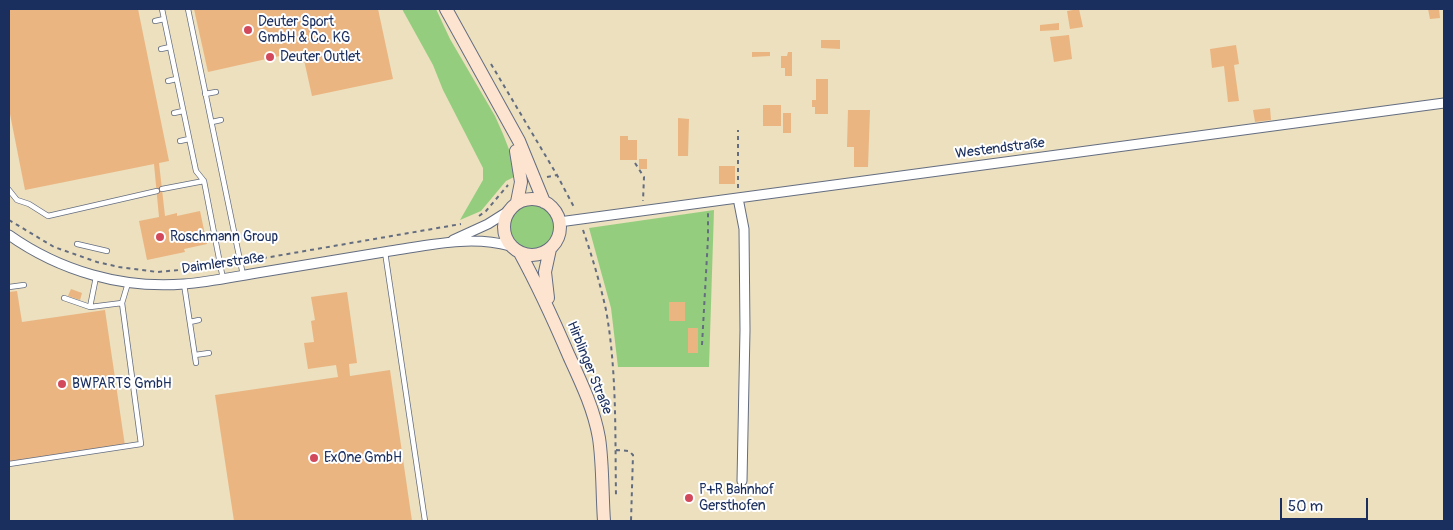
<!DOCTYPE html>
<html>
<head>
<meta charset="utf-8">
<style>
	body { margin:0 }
	#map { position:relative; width:1453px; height:530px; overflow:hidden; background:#ece0be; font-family:Pangolin,sans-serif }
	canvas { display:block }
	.frame { position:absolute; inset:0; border:10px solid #1b2f5e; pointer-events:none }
	.scale { position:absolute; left:1280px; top:498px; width:88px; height:22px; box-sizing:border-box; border:2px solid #1b2f5e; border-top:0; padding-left:6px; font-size:15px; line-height:18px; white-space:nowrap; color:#1b2f5e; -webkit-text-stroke:4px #fff; paint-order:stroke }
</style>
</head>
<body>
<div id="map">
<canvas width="1453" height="530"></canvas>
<div class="frame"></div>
<div class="scale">50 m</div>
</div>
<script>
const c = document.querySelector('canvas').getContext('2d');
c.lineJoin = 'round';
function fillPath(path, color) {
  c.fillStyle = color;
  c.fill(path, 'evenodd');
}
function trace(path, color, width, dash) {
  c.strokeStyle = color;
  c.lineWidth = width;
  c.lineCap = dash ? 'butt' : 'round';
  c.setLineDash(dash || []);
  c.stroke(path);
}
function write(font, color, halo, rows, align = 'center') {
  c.font = font + ' Pangolin,sans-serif';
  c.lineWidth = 4;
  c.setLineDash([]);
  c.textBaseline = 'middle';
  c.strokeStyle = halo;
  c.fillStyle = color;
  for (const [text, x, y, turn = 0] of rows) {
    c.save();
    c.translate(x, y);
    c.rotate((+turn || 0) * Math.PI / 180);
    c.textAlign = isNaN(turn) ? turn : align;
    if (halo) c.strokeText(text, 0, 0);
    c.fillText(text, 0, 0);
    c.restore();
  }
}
const green = new Path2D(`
	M402,9H436L450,39L495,116L503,134L510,152L514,177L506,181L481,211L460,220L483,180V168L443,90L433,65Z
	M510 227a22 22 0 1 1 44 0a22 22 0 1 1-44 0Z
	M714,210L709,367H618L611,308L589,228Z`);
const building = new Path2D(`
	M9,9H138L169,161L159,163L165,216L177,213V216L200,211L207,244L184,249L185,252L147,260L139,221L159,217L154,164L25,190L9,109Z
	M194,9H378L393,79L312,96L302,51L208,72Z
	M1079,9L1083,27L1070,29L1067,11Z
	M1428,9H1439L1440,18L1430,19Z
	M1059,23V30L1040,31V25Z
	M1069,35L1072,59L1054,62L1050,37Z
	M821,40H840V49L821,48Z
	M1236,45L1239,64L1234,65L1239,101L1228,102L1224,66L1212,68L1210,49Z
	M752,52H770V56L752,57Z
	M788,52H792V76H785V68H781V56H787Z
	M816,79H828V114H815V107H812V100H816Z
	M763,105H781V126H763Z
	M1270,108L1271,120L1255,122L1253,110Z
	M848,110H870L868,167H854V147H847Z
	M783,113H791V133H783Z
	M678,118L689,119L688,156H678Z
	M620,136H628V140H637V160H620Z
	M639,159H647V169H639Z
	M719,166H735V184H719Z
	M71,289L82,293L80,300L68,296Z
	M17,291L22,322L105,310L125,446L9,463V292Z
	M347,292L357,363L349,364L350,376L390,370L412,521H234L215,395L338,377L336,365L308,369L304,343L314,342L311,321L315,320L311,297Z
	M669,302H685V321H669Z
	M688,328H698V353H688Z`);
const path = new Path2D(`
	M491,64L557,175L575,209
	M635,163L644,177L643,201
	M547,177L557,175
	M738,188V130
	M479,216L486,211L508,185
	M9,220L54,247L97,262L119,267L157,272L213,267
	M583,230C592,256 600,283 606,310C617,371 615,435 616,496
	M247,261L461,224
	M702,345L708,238V212
	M616,450L629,451L633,455L631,521`);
const lane = new Path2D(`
	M162,9L196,171L204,181L223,279
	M188,9L243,275
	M155,21L164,19
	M161,49L170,47
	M168,81L176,79
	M205,94L216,92
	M174,113L183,111
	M212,122L221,120
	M180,141L189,139
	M162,189L204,181
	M9,190L17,200L29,204L48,216L157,191
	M77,244L107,251
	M385,252L425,521
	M184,284L196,363
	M9,287L24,285
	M64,298L90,307L122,303
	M90,307L96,277
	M190,322L199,320
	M195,355L209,353
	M9,464L141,444L122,303L128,283`);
const street = new Path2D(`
	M738,198L744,229L745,330L742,481
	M559,222L1444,103
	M9,235C60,271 122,289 184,284C210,282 237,276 263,272C305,265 348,258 390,251C430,245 471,235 510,246
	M453,240L488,224L507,212`);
const secondary = new Path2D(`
	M446,9L519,141L544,202
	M516,151L521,182L517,202
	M504 227a28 28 0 1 1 56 0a28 28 0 1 1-56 0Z
	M520,253C538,286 554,321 569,356C581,382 594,409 599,438C603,465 602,493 604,521
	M548,298L545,272L550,249`);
const markers = [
	[248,30,5,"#d1495b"],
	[270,57,5,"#d1495b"],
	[160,237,5,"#d1495b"],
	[62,384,5,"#d1495b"],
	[314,458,5,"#d1495b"],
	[689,498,5,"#d1495b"]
];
const poiNames = [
	["Deuter Sport",258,22],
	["GmbH & Co. KG",258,38],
	["Deuter Outlet",280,57],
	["Roschmann Group",170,237],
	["BWPARTS GmbH",72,384],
	["ExOne GmbH",324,458],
	["P+R Bahnhof",699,490],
	["Gersthofen",699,506]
];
const streetNames = [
	["Westendstraße",1000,149,-7],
	["Daimlerstraße",223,264,-8],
	["Hirblinger Straße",589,368,68]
];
fillPath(green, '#95cd7f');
fillPath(building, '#eab581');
trace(lane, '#646d80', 6);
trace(street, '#646d80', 11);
trace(secondary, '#646d80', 14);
trace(path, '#646d80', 2, [4, 4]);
trace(lane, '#fff', 4.5);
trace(street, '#fff', 9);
trace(secondary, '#fde4d1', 12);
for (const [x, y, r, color] of markers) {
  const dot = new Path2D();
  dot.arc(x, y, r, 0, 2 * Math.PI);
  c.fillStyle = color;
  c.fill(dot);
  trace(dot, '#fff', 2);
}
write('14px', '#1b2f5e', '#fff', poiNames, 'left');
write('14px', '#1b2f5e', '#fff', streetNames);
</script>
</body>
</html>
